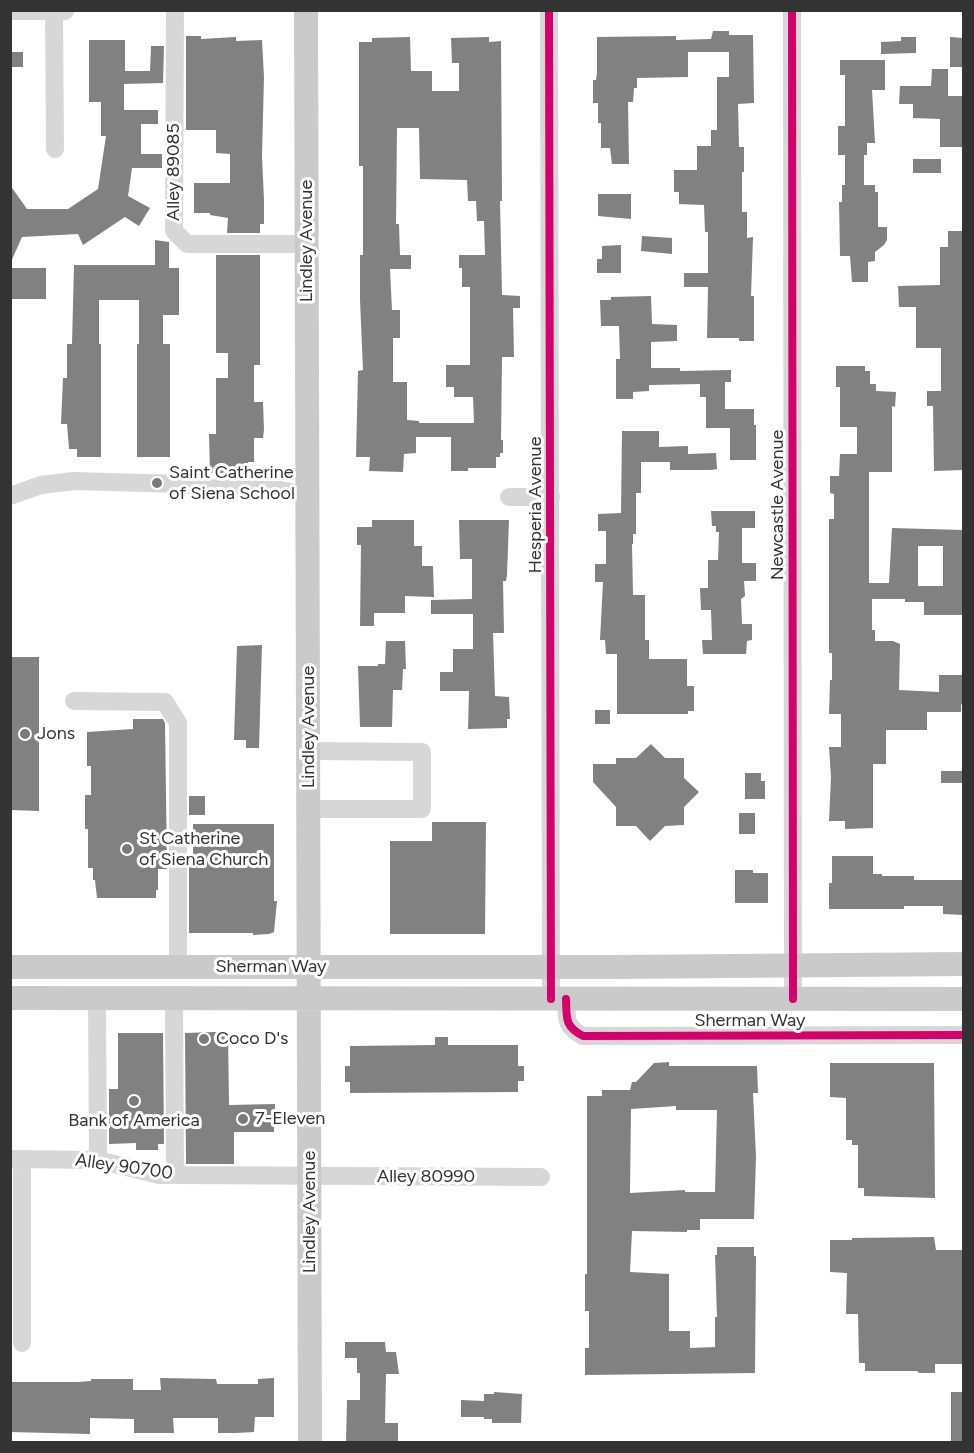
<!DOCTYPE html>
<html>
<head>
<meta charset="utf-8">
<style>
	body { margin:0 }
	#map { position:relative; width:974px; height:1453px; overflow:hidden; background:#fff; font-family:Figtree,sans-serif }
	canvas { display:block }
	.frame { position:absolute; inset:0; border:12px solid #333; pointer-events:none }
</style>
</head>
<body>
<div id="map">
<canvas width="974" height="1453"></canvas>
<div class="frame"></div>
</div>
<script>
const c = document.querySelector('canvas').getContext('2d');
c.lineJoin = 'round';
function fillPath(path, color) {
  c.fillStyle = color;
  c.fill(path, 'evenodd');
}
function trace(path, color, width, dash) {
  c.strokeStyle = color;
  c.lineWidth = width;
  c.lineCap = dash ? 'butt' : 'round';
  c.setLineDash(dash || []);
  c.stroke(path);
}
function write(font, color, halo, rows, align = 'center') {
  c.font = font + ' Figtree,sans-serif';
  c.lineWidth = 6;
  c.setLineDash([]);
  c.textBaseline = 'middle';
  c.strokeStyle = halo;
  c.fillStyle = color;
  for (const [text, x, y, turn = 0] of rows) {
    c.save();
    c.translate(x, y);
    c.rotate((+turn || 0) * Math.PI / 180);
    c.textAlign = isNaN(turn) ? turn : align;
    if (halo) c.strokeText(text, 0, 0);
    c.fillText(text, 0, 0);
    c.restore();
  }
}
const building = new Path2D(`
	M713,31H729V35H753L754,103L738,104L739,147H744V172H742V212H747V238L753,237L751,296H754V341H739V338H707L708,287H684V273H708V232H705L704,205L679,204V192H674V170H697V146H711V130H717V77H729V52H688V77L637,78V88H634L633,102H628L629,164H612L610,148H601V123H598V103H593V80H596L597,72V37L676,36V40L711,39Z
	M186,36H201V39L236,37V41L262,40L264,77L262,156L264,200V224H260V233H227L228,218L210,215V213H194V183H230V154L216,153V130H186Z
	M410,37L411,71H432V91H459V63H452L451,38L489,37V42L501,41L502,201H500L502,295L520,296V308H513L514,357H502L501,440H503V453H500V457H496V468H468V471H451V437H416V453L404,454L403,472L369,471L370,457H356L358,371L363,370L360,300V255H363V166H359V42H372V38ZM397,128H419L420,179L467,180L468,201H476L477,221H484L485,255H459V268H462V287H470V365H446V387H454V397H473L474,423H419V421L407,420V382H393V338H400V310H392L390,269H411V255H400L399,224H396Z
	M901,37H916V53L881,54V42L901,41Z
	M950,37L963,38V67H950Z
	M89,40H125V71H150L151,46H164L163,83L124,84V110H158V124H141V154H162V168H132L128,196L150,208L139,226L125,217L83,245L78,234L22,237L10,264V185L27,209H68L98,189L106,136H101V102H89Z
	M10,52H23V67H10Z
	M840,60H885V90H872L875,143H867V155H864V185H875V192H878V227H887V240L884,245L875,252V261L868,262V282H852L850,256H840L839,202H842V185H845V155H838V126H845V75H840Z
	M932,69H948V96H963V147H940V119L913,118V104H899L900,86H931Z
	M913,159H941V173H913Z
	M598,194H631V219L598,216Z
	M948,231H963V470L934,471L933,406H927V391H941V348H916V307H899L898,286L940,285V247H948Z
	M642,236L672,238V254L641,251Z
	M155,240L169,242V268H179V315H163V344H170V457H137V344H139V300H99V344H101V457H77V449H69L67,424H61L63,378H67V344H72L74,265H155Z
	M621,245V273H597V259H602V246Z
	M216,255H260V365H254V402H263L264,430L263,438H254V462H248V473H210L209,434H216V378H228V353H216Z
	M10,268H46V299H10Z
	M651,296L652,324L677,325V341L651,342V368H680V371L731,370V382H725V409H754V425H756V460H730V428H706V397H700V384L649,385V391L633,392V399H616V359H620L619,326H601L600,300H611V297Z
	M836,366H865V371H870V384H876V391L896,392L895,407L892,406V472H869V583H889L892,528L963,530V615H924V602H905V599H872V630H875V641H893L900,644L899,690L939,692V675H963V703L961,705V712H927V730H886V764H873V828L845,829V821H829L831,777L829,747H841V714H829L830,680H832V653H829V519H834V494L830,493V476H839L840,454H857V427H840V387H836ZM918,546H943V586H918Z
	M622,431H659V447L688,446V454L716,453L717,469L711,470H670V462H641V493H636V534H633V544H632L633,595H645V640H649V659H687V686H694V711H688V714H617V654H606L605,640H600L603,582H595V564H606V531H598V514L621,513Z
	M711,511H755V528H742V563H756V581H744L745,596L741,599L742,624H752V640L747,641L746,654H703L702,640H712L711,610H701L700,588H708V560H718L719,532H716V526H712Z
	M372,520H414V546H422V566H433L434,597L405,596V613H374V626H360L361,545H357V527H372Z
	M459,520H509L507,575L506,581H503L504,633H493L495,696L509,697L510,719H507V728L468,729L469,691H440V672H453V649H473V614H431V600L472,599V559H460Z
	M386,641H405L406,669H403L402,690H393L392,727H360L358,666H378V664H385Z
	M262,645L259,748H246V740H234L237,646Z
	M10,657H39V811L10,810Z
	M595,710H610V724H595Z
	M133,719H163L165,723L167,869H158V890H156V898H97L95,880H93V868H88V829H85V795H91V766H87V732L133,729Z
	M651,744L665,758H684V778L699,792L684,807V825L665,826L650,841L636,826H616V807L593,782V764H616V758H636Z
	M941,771H963V783H941Z
	M745,773H761V781H765V799H745Z
	M189,796H205V815H189Z
	M739,813H755V834H739Z
	M432,822H486L485,934H390V841H432Z
	M193,824H274V901H277L274,932L269,934L253,935V933H189V854L193,855Z
	M832,856H873V874H882V876H914V880H963V915L943,914V906H904V909H829V883H832Z
	M735,870H753V873H768V903H735Z
	M214,1032H228L229,1105L275,1104L274,1132H234V1164H186L185,1033Z
	M118,1033H163L164,1144H158V1150H136V1143L109,1144V1089H118Z
	M435,1037H448V1045H518V1066H524V1081H518V1092L350,1093V1082H345V1066H350V1046L435,1045Z
	M669,1062V1066H757L758,1093H753L756,1157L754,1219H700V1230H687V1232L632,1231L630,1272L669,1274V1331H690V1348L715,1347V1317H717L715,1255H717V1247H754V1256H756L755,1373L585,1375V1348H589V1311H585V1274H587V1096H602V1090H630L632,1082H636L654,1063ZM676,1106V1110H717L715,1192H685V1190L630,1193L631,1109Z
	M830,1063H934L935,1198L864,1196V1188H858V1145H852V1140H846V1098L830,1097Z
	M934,1237L936,1250H963V1364H935V1373H919L917,1371H865V1363H859L858,1314H846L847,1273L830,1272V1240H852V1238Z
	M345,1342H385L386,1352H396L399,1374H386L385,1423H398V1443H346L347,1400H360V1373H357V1358H345Z
	M160,1378L216,1379L217,1384H258V1379L274,1378V1417H255L254,1432L236,1433H218V1418H173L174,1433H134V1419L90,1418V1434L10,1432V1382H78L91,1381V1379H133V1390H161Z
	M494,1392L522,1394L521,1423H492V1419H484V1417H461V1400L484,1401V1394H494Z
	M951,1392H963V1443H951Z`);
const minor = new Path2D(`
	M175,10L174,231L187,244H307
	M549,10L551,999
	M792,10L793,999
	M10,11H65
	M54,11L55,149
	M10,496L41,485L74,481L181,484L208,488L280,490L307,495
	M509,497H551
	M74,701L165,702L178,723V967
	M309,751L422,752V809H309
	M97,998L98,1160
	M174,998L175,1175
	M566,999C567,1018 564,1026 583,1036L964,1035
	M10,1159L98,1160L159,1175H175L541,1177
	M22,1343V1159`);
const major = new Path2D(`
	M306,10L310,1442
	M10,967H616L964,964
	M10,998L964,999`);
const cycleway = new Path2D(`
	M549,10L551,999
	M792,10L793,999
	M566,999C567,1018 564,1026 583,1036L964,1035`);
const markers = [
	[157,483,6,"#7a7a7a"],
	[25,734,6,"#7a7a7a"],
	[127,849,6,"#7a7a7a"],
	[204,1039,6,"#7a7a7a"],
	[134,1101,6,"#7a7a7a"],
	[243,1119,6,"#7a7a7a"]
];
const streetNames = [
	["Alley 89085",174,172,-90],
	["Lindley Avenue",307,241,-90],
	["Hesperia Avenue",536,505,-90],
	["Newcastle Avenue",778,505,-90],
	["Lindley Avenue",309,727,-90],
	["Sherman Way",271,967],
	["Sherman Way",750,1021],
	["Alley 90700",124,1167,8],
	["Alley 80990",426,1177],
	["Lindley Avenue",310,1212,-90]
];
const poiNames = [
	["Saint Catherine",169,473],
	["of Siena School",169,494],
	["Jons",37,734],
	["St Catherine",139,839],
	["of Siena Church",139,860],
	["Coco D's",216,1039],
	["7-Eleven",255,1119],
	["Bank of America",134,1121,"center"]
];
fillPath(building, '#818181');
trace(minor, '#d7d7d7', 18);
trace(major, '#cacaca', 24);
trace(cycleway, '#d6006c', 8);
for (const [x, y, r, color] of markers) {
  const dot = new Path2D();
  dot.arc(x, y, r, 0, 2 * Math.PI);
  c.fillStyle = color;
  c.fill(dot);
  trace(dot, '#fff', 2);
}
write('18px', '#333', '#fff', streetNames);
write('18px', '#333', '#fff', poiNames, 'left');
</script>
</body>
</html>
